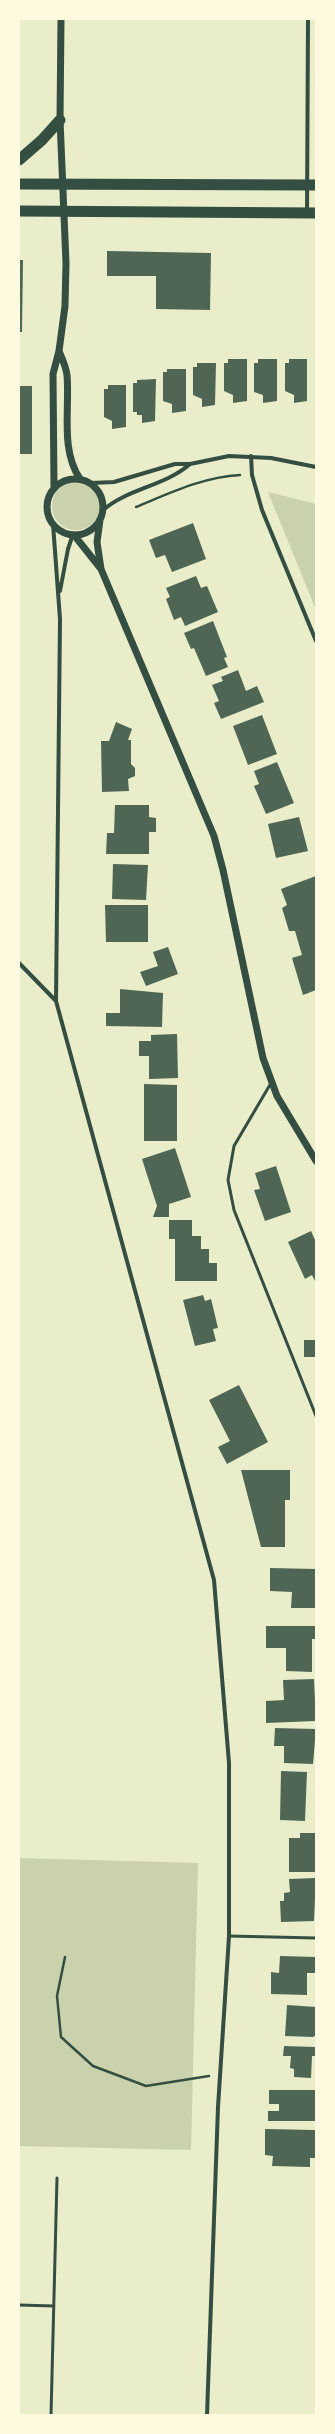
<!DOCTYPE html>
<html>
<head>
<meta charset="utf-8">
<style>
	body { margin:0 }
	#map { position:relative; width:335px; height:2434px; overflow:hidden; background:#e9edc9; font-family:"Roboto Condensed",sans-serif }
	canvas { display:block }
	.frame { position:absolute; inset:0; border:20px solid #fefae0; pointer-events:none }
</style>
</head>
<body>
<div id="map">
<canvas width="335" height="2434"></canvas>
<div class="frame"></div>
</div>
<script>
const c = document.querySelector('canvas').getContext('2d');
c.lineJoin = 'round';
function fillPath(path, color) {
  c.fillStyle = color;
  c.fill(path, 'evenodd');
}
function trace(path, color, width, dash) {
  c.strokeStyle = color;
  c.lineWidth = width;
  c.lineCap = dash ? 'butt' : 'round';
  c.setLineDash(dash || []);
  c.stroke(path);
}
const green = new Path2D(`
	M52 506a24 24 0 1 1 48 0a24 24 0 1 1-48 0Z
	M268,492L316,504V610Z
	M19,1858L198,1863L191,2150L19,2146Z`);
const building = new Path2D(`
	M107,251L211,253L210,310L156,309V276H107Z
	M19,260H23L22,332H19Z
	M228,359H247V401L233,403V395L224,391V363H228Z
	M258,359H277V401L263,403V395L254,392V363H258Z
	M289,359H307V401L294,403V395L285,391V363H289Z
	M197,363H216L215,405L202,407V399L193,395V367H197Z
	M167,369H186V411L172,413V404L163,401V372H167Z
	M156,379L155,421L142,423V415H137V412H133V383H137V380Z
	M108,385H126V427L112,429V421L104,417V389H108Z
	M19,386H32V454H19Z
	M193,523L206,559L172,572L165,555L156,558L149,540Z
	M196,576L201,588L207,586L218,612L185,626L181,617L174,620L166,599L170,597L166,588Z
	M213,621L227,657L224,658L228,667L206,676L194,648L191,649L184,633Z
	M238,670L246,691L257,686L264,702L221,719L214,703L219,701L212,685L223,681L221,677Z
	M262,715L277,754L248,765L233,726Z
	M116,722L132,729L128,740H131V764L135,768V776L128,779L129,791L102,792L101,741H109Z
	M277,762L294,803L266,814L254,786L259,784L254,771Z
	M115,805H149V817L156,818V832H149V854H106L107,833H114Z
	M299,817L308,851L276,858L268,824Z
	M113,864L148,865L146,900L112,899Z
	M316,876V990L303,995L292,958L302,955L295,931H289L282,908L287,905L281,889Z
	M105,905H148V942H106Z
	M168,947L178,974L146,986L140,972L158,966L153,952Z
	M120,989L163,993L162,1027L106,1026V1013H120Z
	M177,1034L178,1078L149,1079V1056H139V1041H151V1035Z
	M144,1084L177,1085V1141H144Z
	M175,1148L191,1197L169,1204V1217H153L157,1206L142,1159Z
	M276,1166L291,1212L265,1221L254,1190L260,1189L255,1173Z
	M169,1220H192V1236H201V1249H209V1263H217V1281H175V1239H169Z
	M311,1231L316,1242V1283L312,1275L305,1279L288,1242Z
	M203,1295L205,1301L211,1299L218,1328L213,1329L216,1341L195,1346L183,1300Z
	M304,1340H316V1357H304Z
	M239,1385L268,1442L227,1464L218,1447L230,1441L209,1400Z
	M241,1470H290V1500H285V1547H261Z
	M270,1568L316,1569V1608H291L292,1592L270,1591Z
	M266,1626H316V1639H312V1672L286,1671V1648H266Z
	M314,1679L316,1721L266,1723V1701L284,1700L283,1680Z
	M275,1728L316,1729L313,1764L284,1763V1746H274Z
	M281,1771L307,1772L305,1821L280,1820Z
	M300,1833H316V1872H289V1838H300Z
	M316,1878L314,1921L281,1922L280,1901H284V1893L290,1892L289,1879Z
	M280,1956L316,1957V1973H307V1995L271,1994V1972L279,1973Z
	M287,2005L316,2007V2035L313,2037L285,2036Z
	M284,2046L316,2047V2056H312L311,2078L294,2077V2069L290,2068L291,2056H283Z
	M269,2090H316V2121H268V2111H279V2104H269Z
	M265,2129L316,2130V2158H310V2167L272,2166L273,2156L265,2155Z`);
const path = new Path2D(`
	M136,507C170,493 203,477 240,475
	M65,1957L57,1996L61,2037L93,2066L146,2086L209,2076`);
const service = new Path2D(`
	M271,1083L234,1146L228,1180L234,1210L316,1416
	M229,1936L316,1938
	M19,2305L54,2306
	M51,2415L57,2178`);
const minor = new Path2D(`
	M307,213L308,19
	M251,456L252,475L262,510L316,641
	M91,483L114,482L175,464H190L229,456L271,458L316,467
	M103,510C129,488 165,486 190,464
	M53,524L60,619L56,1001L214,1580L229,1763V1936L218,2107L207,2415
	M60,591L68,549L73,534
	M19,963L56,1001`);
const tertiary = new Path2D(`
	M59,351C62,358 66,367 67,375C70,409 60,449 80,479
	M47 507a28 28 0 1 1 56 0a28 28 0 1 1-56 0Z
	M54,488L53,374L59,351L65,306L66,263L60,120L61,19
	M100,520L97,542L101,569L214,836L223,870L263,1058L277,1096L316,1161
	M74,535L101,569`);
const trunk = new Path2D(`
	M19,160L42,140L60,120
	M19,184L316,185
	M19,211L316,213`);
fillPath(green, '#cad2ad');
fillPath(building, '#4f6655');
trace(path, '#344e41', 2.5);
trace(service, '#344e41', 3);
trace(minor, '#344e41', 4);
trace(tertiary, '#344e41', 7);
trace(trunk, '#344e41', 11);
</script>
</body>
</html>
